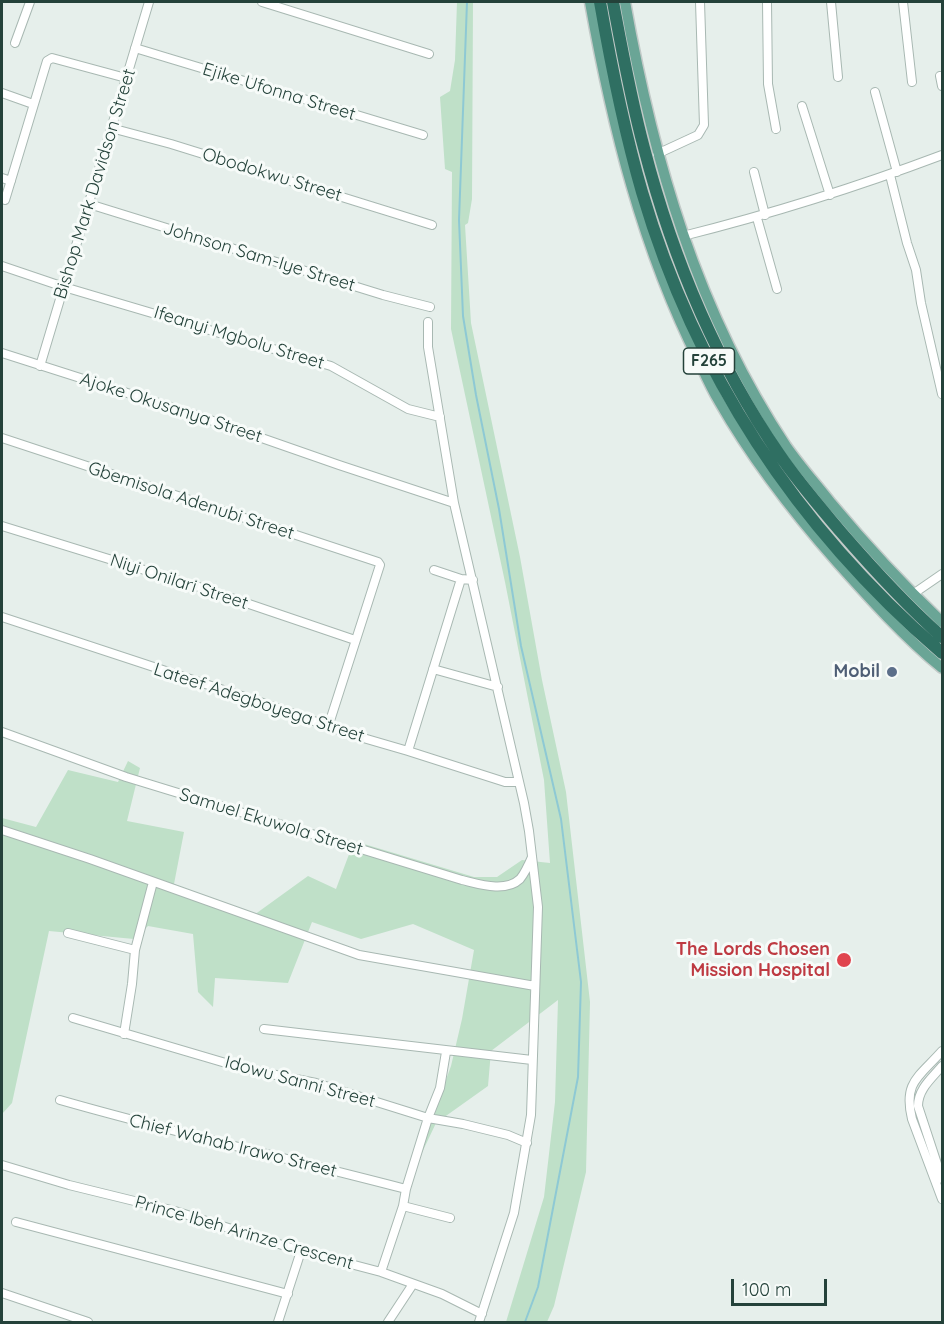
<!DOCTYPE html>
<html>
<head>
<meta charset="utf-8">
<style>
	body { margin:0 }
	#map { position:relative; width:944px; height:1324px; overflow:hidden; background:#e6efeb; font-family:Quicksand,sans-serif }
	canvas { display:block }
	.frame { position:absolute; inset:0; border:3px solid #24423a; pointer-events:none }
	.scale { position:absolute; left:731px; top:1279px; width:96px; height:27px; box-sizing:border-box; border:3px solid #24423a; border-top:0; padding-left:8px; font-size:18px; line-height:21px; white-space:nowrap; color:#24423a; -webkit-text-stroke:4px #f7fbf9; paint-order:stroke }
</style>
</head>
<body>
<div id="map">
<canvas width="944" height="1324"></canvas>
<div class="frame"></div>
<div class="scale">100 m</div>
</div>
<script>
const c = document.querySelector('canvas').getContext('2d');
c.lineJoin = 'round';
function fillPath(path, color) {
  c.fillStyle = color;
  c.fill(path, 'evenodd');
}
function trace(path, color, width, dash) {
  c.strokeStyle = color;
  c.lineWidth = width;
  c.lineCap = dash ? 'butt' : 'round';
  c.setLineDash(dash || []);
  c.stroke(path);
}
function write(font, color, halo, rows, align = 'center') {
  c.font = font + ' Quicksand,sans-serif';
  c.lineWidth = 6;
  c.setLineDash([]);
  c.textBaseline = 'middle';
  c.strokeStyle = halo;
  c.fillStyle = color;
  for (const [text, x, y, turn = 0] of rows) {
    c.save();
    c.translate(x, y);
    c.rotate((+turn || 0) * Math.PI / 180);
    c.textAlign = isNaN(turn) ? turn : align;
    if (halo) c.strokeText(text, 0, 0);
    c.fillText(text, 0, 0);
    c.restore();
  }
}
const green = new Path2D(`
	M457,2H473L472,199L468,223L465,225L471,323L520,557L542,680L566,792L590,1002L586,1172L554,1306L547,1322H506L544,1197L555,1102L558,1000L491,1051L488,1086L436,1123L410,1178L451,1066L462,1019L474,950L413,924L361,939L312,922L288,983L215,978L213,1007L198,992L193,934L148,926L134,939L49,931L12,1103L2,1114V818L36,827L68,770L118,782L128,761L140,768L127,821L184,832L174,884L254,915L308,876L336,889L354,841L474,877H497L522,860L550,863L544,780L505,582L451,329L452,172L445,169L440,97L450,91L455,60Z`);
const stream = new Path2D(`
	M467,2L459,220L463,316L476,395L499,509L521,646L561,819L581,982L578,1077L538,1287L525,1322`);
const minor = new Path2D(`
	M262,2L429,54
	M767,2L768,84L776,129
	M831,2L838,77
	M903,2L912,82
	M15,43L30,2
	M135,48L423,135
	M940,76L942,86
	M875,92L897,172
	M2,93L33,104
	M802,106L830,195
	M111,128L171,144L432,225
	M657,154L698,135L704,125L700,2
	M754,172L765,215
	M890,175L907,243L916,270L921,303L942,394
	M2,178L11,181
	M5,200L47,61L52,58L126,78
	M89,204L383,295L430,307
	M757,218L777,289
	M683,236C771,214 857,187 942,155
	M2,266L64,287L331,366L408,409L440,417
	M428,322V347L454,503L524,803L529,831L538,907L531,1115L514,1213L479,1322
	M2,353L190,413L339,465L454,503
	M40,366L149,2
	M2,438L378,562L380,565L328,727
	M2,526L193,585L355,640
	M434,570L461,579
	M913,594L942,574
	M2,617L263,703L353,735L408,751L505,782H518
	M433,669L498,687
	M2,732L126,777L462,880C479,884 505,893 520,879C525,873 529,864 532,857
	M408,751L461,579L473,580
	M2,830L90,859L359,955L535,986
	M68,933L135,950
	M73,1018L246,1069L316,1083L428,1118L463,1124L508,1135L527,1143
	M264,1029L532,1060
	M124,1034L132,984L135,950L153,882
	M942,1051C919,1077 903,1082 912,1119L942,1199
	M942,1066C932,1078 918,1089 918,1106L942,1179
	M60,1100C175,1133 291,1159 406,1189
	M2,1165L69,1185L175,1211L301,1251L381,1272L442,1294L482,1314
	M403,1206L450,1218
	M16,1222L288,1294
	M381,1272L403,1206L406,1189L428,1118L440,1088L446,1052
	M2,1293L88,1322
	M278,1322L301,1251
	M388,1322L413,1284`);
const major = new Path2D(`
	M590,2C612,125 642,248 699,361C705,374 711,388 719,401C752,459 793,512 837,562C870,599 904,637 942,668
	M625,2C653,159 697,312 786,446C800,466 816,484 831,503C866,545 903,585 942,622`);
const highway = new Path2D(`
	M600,2C611,65 624,130 642,192C696,375 798,529 942,653
	M613,2C622,50 631,100 644,148C672,256 716,362 779,454C798,482 820,507 841,532C873,569 906,605 942,637`);
const markers = [
	[892,672,6,"#5c6f8a"],
	[844,960,8,"#e0444e"]
];
const shields = [
	[709,361,51]
];
const shieldNames = [
	["F265",709,361]
];
const streetNames = [
	["Ejike Ufonna Street",279,92,17],
	["Obodokwu Street",272,175,17],
	["Bishop Mark Davidson Street",95,184,-73],
	["Johnson Sam-Iye Street",259,257,17],
	["Ifeanyi Mgbolu Street",239,338,17],
	["Ajoke Okusanya Street",171,408,18],
	["Gbemisola Adenubi Street",191,501,18],
	["Niyi Onilari Street",179,582,18],
	["Lateef Adegboyega Street",259,703,18],
	["Samuel Ekuwola Street",271,822,17],
	["Idowu Sanni Street",300,1082,15],
	["Chief Wahab Irawo Street",233,1146,14],
	["Prince Ibeh Arinze Crescent",244,1233,16]
];
const serviceNames = [
	["Mobil",880,672]
];
const healthNames = [
	["The Lords Chosen",830,950],
	["Mission Hospital",830,971]
];
fillPath(green, '#bfe0c8');
trace(stream, '#8ec9d4', 2);
trace(minor, '#a8b8b2', 10);
trace(major, '#c2cac8', 13);
trace(highway, '#c2cac8', 14);
trace(minor, '#fff', 8);
trace(major, '#6aa596', 10);
trace(highway, '#2f6f62', 12);
for (const [x, y, r, color] of markers) {
  const dot = new Path2D();
  dot.arc(x, y, r, 0, 2 * Math.PI);
  c.fillStyle = color;
  c.fill(dot);
  trace(dot, '#f7fbf9', 2);
}
for (const [x, y, w] of shields) {
  const box = new Path2D();
  box.roundRect(x - w / 2, y - 13, w, 26, 4.5);
  c.fillStyle = '#f7fbf9';
  c.fill(box);
  trace(box, '#24423a', 1.5);
}
write('bold 16px', '#24423a', null, shieldNames);
write('18px', '#24423a', '#f7fbf9', streetNames);
write('bold 18px', '#4e5e75', '#f7fbf9', serviceNames, 'right');
write('bold 18px', '#be3a42', '#f7fbf9', healthNames, 'right');
</script>
</body>
</html>
